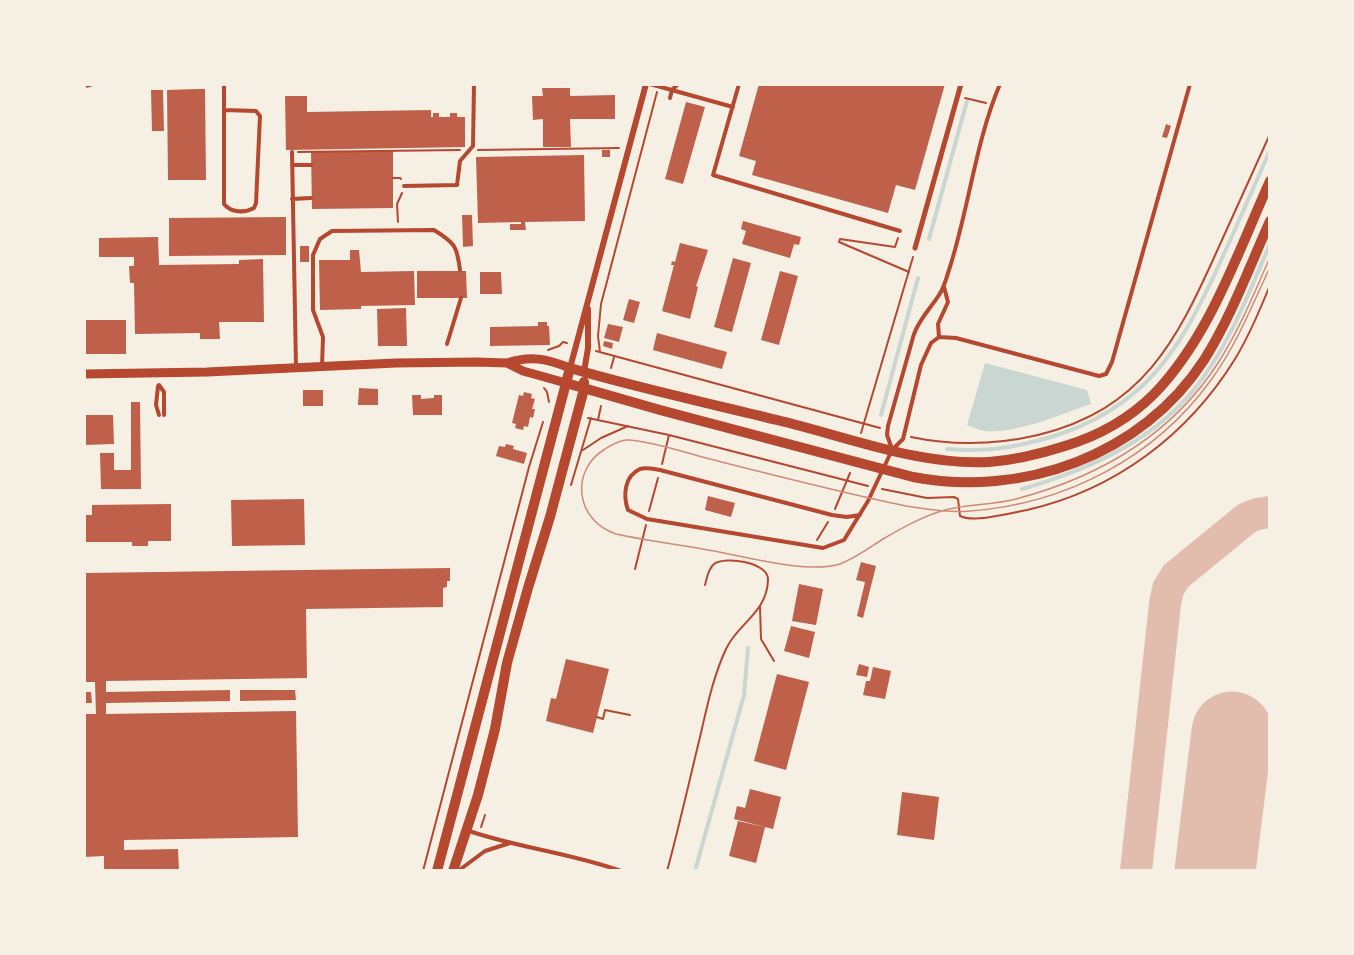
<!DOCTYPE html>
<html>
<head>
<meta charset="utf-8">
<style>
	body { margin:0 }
	#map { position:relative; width:1354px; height:955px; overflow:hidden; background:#f6efe4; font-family:"Source Serif 4",serif }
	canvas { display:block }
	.frame { position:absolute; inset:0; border:86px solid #f6efe4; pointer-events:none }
</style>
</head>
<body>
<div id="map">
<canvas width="1354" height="955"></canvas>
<div class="frame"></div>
</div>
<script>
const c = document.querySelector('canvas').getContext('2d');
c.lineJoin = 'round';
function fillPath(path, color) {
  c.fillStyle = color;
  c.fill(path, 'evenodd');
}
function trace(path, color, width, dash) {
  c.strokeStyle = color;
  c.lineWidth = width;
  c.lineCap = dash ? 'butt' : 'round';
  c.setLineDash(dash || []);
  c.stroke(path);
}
const water = new Path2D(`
	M985,363L1087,390L1091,404C1061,414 1017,434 985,431C979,430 972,427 967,425Z`);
const stream = new Path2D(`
	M929,239L967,101
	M881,415L918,278
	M947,449C987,452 1013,448 1051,437C1145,408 1179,351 1218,267C1236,228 1253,189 1270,150
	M1022,489C1091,469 1159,439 1202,379C1232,338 1250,290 1270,244
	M695,871L744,695L748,648`);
const taxiway = new Path2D(`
	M1136,871L1165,604L1168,589L1176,576L1247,518L1257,514L1270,512`);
const runway = new Path2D(`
	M1215,871L1232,732`);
const building = new Path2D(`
	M759,84H945L915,190L896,185L888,213L752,175L756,161L739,156Z
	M542,88H570V96L615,95V119H570L571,147H543V119L533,120L532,96H543Z
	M198,89H205L206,180H168L167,90Z
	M151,90H163L164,131H152Z
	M285,96H307V112L431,110V117H433V113H439V117H450V113H457V117H465V147L286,150Z
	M686,102L705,107L683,184L665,179Z
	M1166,124L1171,126L1167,138L1162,137Z
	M602,150H610V157H602Z
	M393,151V208L312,209L311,152Z
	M584,155L585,221L525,222L526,230H510V224H521V222L478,223L476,157Z
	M462,215H472L473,246L463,247Z
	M286,217V255L169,256V218Z
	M743,221L801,237L799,245L794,244L790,258L742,244L746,231L741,229Z
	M158,237L159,265L239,264V260L263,259L264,322H219L220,339H200V333L135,334L134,283H130L129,266H134V257H99V238Z
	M680,243L708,250L696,286L698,287L690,319L662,311L674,265H671L672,261L675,262Z
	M300,246H309V262H300Z
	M350,250H359L361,272L414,271L415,305L361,306V309L320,310L319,260H350Z
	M733,258L751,263L732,332L714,327Z
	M417,271H466L467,298H417Z
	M780,271L798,276L779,345L761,340Z
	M480,272H501L502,294H480Z
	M629,299L640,302L634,323L623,320Z
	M406,308L407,346H378L377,309Z
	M84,320H126V354H84Z
	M538,322H547V326H549L550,345L490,346V327L538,326Z
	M608,324L623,327L619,342L604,338Z
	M657,333L727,352L722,369L653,350Z
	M604,341L613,343L612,349L603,346Z
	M359,388L378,389V405H358Z
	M303,390H323V406H303Z
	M524,392L532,394L531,398L535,399L532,409H535L533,418L530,417L528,427L524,426L523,430L515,428L516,424L512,423L519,395L523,396Z
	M412,395H421V399L434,398V395H442V415H413Z
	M131,402H140L141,489H101L100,453H114V470H131Z
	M84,415H113L114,444L84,445Z
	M506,444L514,446L513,449L527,453L524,464L496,456L499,446L505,447Z
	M708,496L735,503L731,517L705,510Z
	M304,499L305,545L232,546L231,500Z
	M171,504V541H148V546H132V542H84V515H92V505Z
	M861,562L876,566L863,618L857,616L865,582L856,580Z
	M450,568V581H447V587L443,588V607L306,609L307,678L106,681V692L230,690V701L106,703V714L296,711L298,837L124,840V850L178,849L179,871H104V856L84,857V714H96L95,682H84V573Z
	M799,584L823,589L816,625L792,621Z
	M791,626L815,632L809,658L784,651Z
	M566,659L609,669L593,733L546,721L551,698L556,699Z
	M859,664L869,667L867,677L856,675Z
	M873,667L891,671L885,699L863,695L866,681H870Z
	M777,674L809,682L786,770L754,761Z
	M240,690H295L296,700L240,701Z
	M84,692H91L92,703H84Z
	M750,789L781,797L773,829L734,819L737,806L745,808Z
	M902,792L939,797L934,840L897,835Z
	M738,821L765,827L756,863L729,856Z`);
const path = new Path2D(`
	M965,98L986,103
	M478,150L619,148
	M298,152L460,150
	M393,178H400L401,179
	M398,222L397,204L402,193
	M898,238L895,247L840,239L839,242L909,272
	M548,350L559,346L563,342L567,343
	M596,351L880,428
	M600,352L598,336L601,304L657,92
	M611,368L614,357
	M544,388L547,392L549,402
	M588,418L669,435L868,486
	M598,420L601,406
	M861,433L913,257
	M911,437C954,446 995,445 1038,435C1143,409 1176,342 1217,251C1235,212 1252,173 1270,134
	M583,450L601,438L628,426
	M662,464L669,435
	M571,485L591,418
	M882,489L927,498L954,497L958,499L960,516C974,523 1011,513 1027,510C1115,490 1188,435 1235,359C1249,336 1260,310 1270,285
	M835,509L850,473
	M649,511L658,478
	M817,540L828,522
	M635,569L646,525
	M760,607L761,639L774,661
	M597,717L603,719L605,710L630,715
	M481,827L485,815
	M423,871L529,467L543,422
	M667,871C679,827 689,782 700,737C707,707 713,677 726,649C737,624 767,613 768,580C769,562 725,556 714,564C708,569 707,578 705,585`);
const service = new Path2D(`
	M147,84H189
	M224,84V204C231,213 245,213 254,208L256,203L260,116L256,111L224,110
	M650,84L733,107
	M739,84L713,175L900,231
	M670,98L672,90L678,84
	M292,152L296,367
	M292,165H311
	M404,186L457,185L460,161L473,146L474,84
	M292,199L311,198
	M939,337L938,324L948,302L944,287
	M447,344L461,298
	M322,367L323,337L313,310V255L320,239L332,231L434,230C455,243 457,246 460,270
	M159,385L164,392V415
	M158,386L156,405L159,415
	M892,449L887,435L888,426L914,334C920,318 930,309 939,295C944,288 946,279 949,270C969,209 975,143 1000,84
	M860,515L847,517L832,515L660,470C654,469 646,467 640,469C624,476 623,496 628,510L647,519L823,548L844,540L868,501L892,450L903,439L921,365L931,343L939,337L956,338L1099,376L1106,374L1112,362L1190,84
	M469,831C519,848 571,853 621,871
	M458,871L485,851L510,843`);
const pedestrian = new Path2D(`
	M915,248L961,84`);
const minor = new Path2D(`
	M84,85L90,84
	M570,368L646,84
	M584,372L588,348V309`);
const tertiary = new Path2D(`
	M507,363C531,355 547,359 570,368
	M84,374L207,372L396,363L477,362L507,363L523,371L566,383`);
const secondary = new Path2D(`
	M566,383L660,410L913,477C1021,498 1142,456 1204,360C1231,317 1249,268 1270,221
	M437,871L570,368C638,388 708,403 777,420C845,436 919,466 989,462C1015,460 1040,454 1065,446C1098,436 1129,419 1154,394C1210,336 1237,254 1270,181
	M453,871L478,795L495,729L507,663L528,588L550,517L584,389V382`);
const tram = new Path2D(`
	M1270,257C1255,292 1239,330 1218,363C1171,436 1099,477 1016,499C993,505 968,504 945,510C923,516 902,528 883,539C869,548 856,558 840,564C809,574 747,557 714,551C682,545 648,541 616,534C576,521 569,471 605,449C611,445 619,441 626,440C643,439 688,453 706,458C773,475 839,492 906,506C927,509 949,513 970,511C1065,504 1155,458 1211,380C1236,346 1252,306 1270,267`);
fillPath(water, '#c9d6d2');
trace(stream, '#c9d6d2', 4);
trace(taxiway, '#e2bdae', 32);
trace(runway, '#e2bdae', 81);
fillPath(building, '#bf614a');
trace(path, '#b5482f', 2);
trace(service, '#b5482f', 4);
trace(pedestrian, '#b5482f', 5);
trace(minor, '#b5482f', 6);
trace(tertiary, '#b5482f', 9);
trace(secondary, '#b5482f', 10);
trace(tram, '#cf8b77', 1.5);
</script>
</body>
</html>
